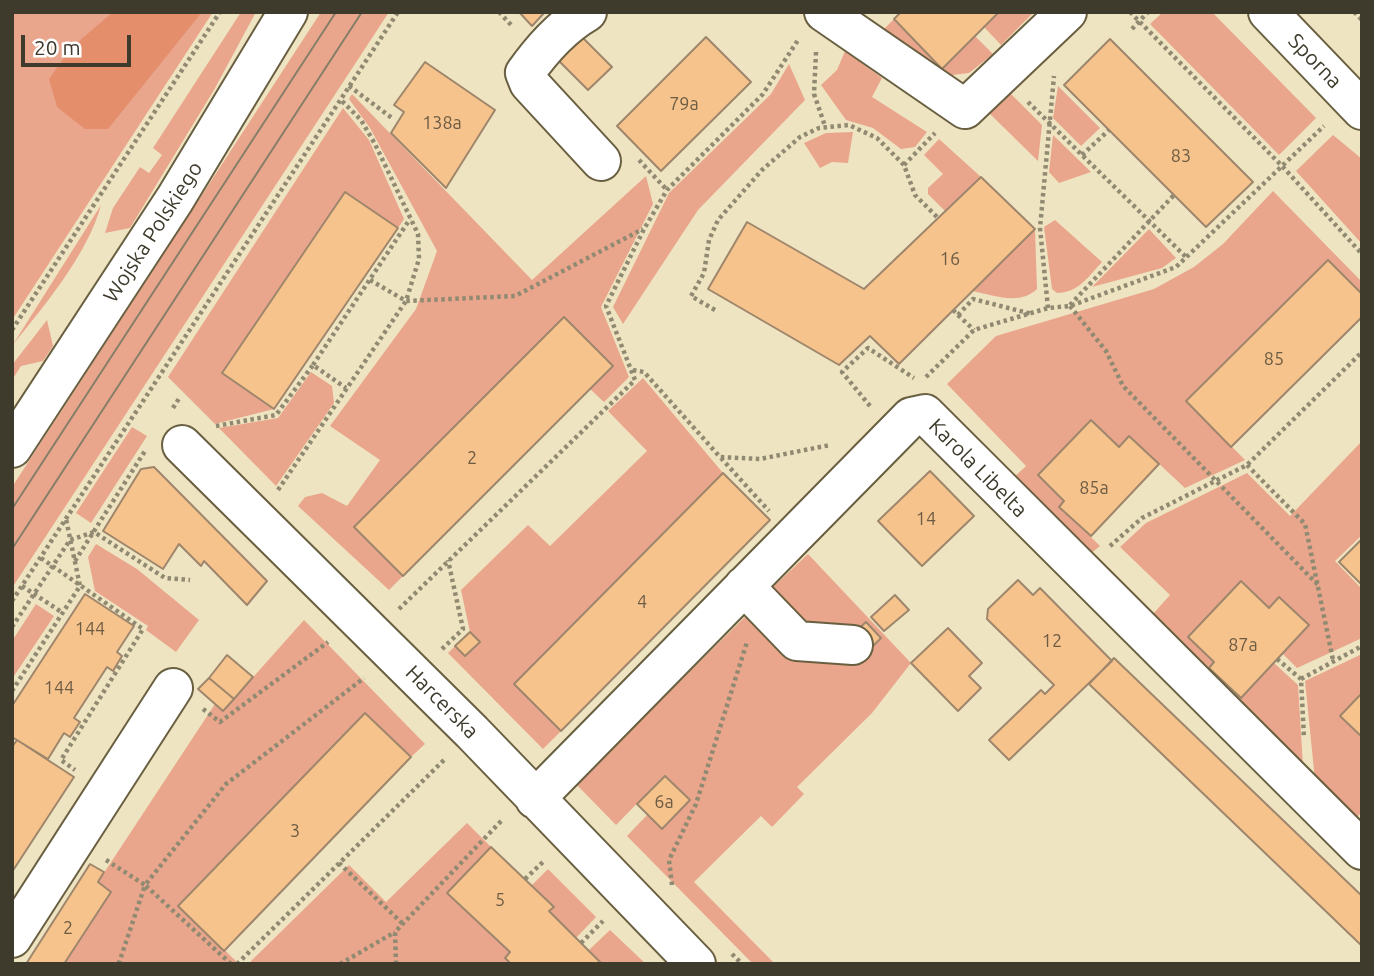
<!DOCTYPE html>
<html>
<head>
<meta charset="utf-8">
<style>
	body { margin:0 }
	#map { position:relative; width:1374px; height:976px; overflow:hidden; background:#efe4c1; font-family:Ubuntu,sans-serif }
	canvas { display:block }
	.frame { position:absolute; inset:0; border:14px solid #3e3a2c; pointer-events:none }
	.scale { position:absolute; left:21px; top:35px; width:110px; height:32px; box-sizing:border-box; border:4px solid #3e3a2c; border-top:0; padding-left:9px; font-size:21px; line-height:24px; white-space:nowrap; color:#3e3a2c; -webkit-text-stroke:5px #fff; paint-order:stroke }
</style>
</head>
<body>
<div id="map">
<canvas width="1374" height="976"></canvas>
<div class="frame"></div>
<div class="scale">20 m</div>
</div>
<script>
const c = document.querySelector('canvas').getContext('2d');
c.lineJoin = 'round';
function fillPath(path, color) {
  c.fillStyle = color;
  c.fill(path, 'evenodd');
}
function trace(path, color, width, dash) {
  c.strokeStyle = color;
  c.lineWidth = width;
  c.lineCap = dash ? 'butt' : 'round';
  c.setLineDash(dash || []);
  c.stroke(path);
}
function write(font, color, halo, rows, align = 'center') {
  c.font = font + ' Ubuntu,sans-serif';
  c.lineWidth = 7;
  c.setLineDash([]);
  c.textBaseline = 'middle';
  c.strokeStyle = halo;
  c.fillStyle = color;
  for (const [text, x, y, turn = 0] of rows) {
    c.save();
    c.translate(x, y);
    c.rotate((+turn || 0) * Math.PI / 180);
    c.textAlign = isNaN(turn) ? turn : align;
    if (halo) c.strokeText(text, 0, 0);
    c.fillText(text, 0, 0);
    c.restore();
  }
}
const green = new Path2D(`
	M12,12H213L12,320Z
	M241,12H256L214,90L130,228L105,233L113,208L140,167L149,173L162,155L153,148Z
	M321,12H389L12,588V487Z
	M999,12H1034L1001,45L984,27Z
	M1163,12H1212L1316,118L1279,155L1150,24Z
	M894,19L942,69L975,36L993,54L969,73L944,76L881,32Z
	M845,51L882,78L872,97L927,132L915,147L901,149L873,128L846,120L821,85L837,70Z
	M789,64L805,100L698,210L623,324L613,307L669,193L771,94Z
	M1058,86L1100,128L1081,146L1053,118Z
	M1008,91L1042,125L1038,161L987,111Z
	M352,94L532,280L646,176L653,204L601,307L629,377L604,402L590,389L613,366L564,317L355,527L403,576L389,590L298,506L305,497L322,493L347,506L380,460L330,426L416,309L437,251L370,128L349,99Z
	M343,108L369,140L404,219L398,228L345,192L222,373L274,409L215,424L168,377Z
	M853,132L848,163L832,162L820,168L804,143L826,133Z
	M1053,135L1091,172L1059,183L1049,172Z
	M1333,135L1362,159V244L1296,171Z
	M939,139L981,177L945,211L928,194V188L943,174L924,155Z
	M1273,191L1362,282V294L1328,260L1186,400L1245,460L1185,488L1129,436L1119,447L1090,420L1038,475L1064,501L1060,507L1100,546L1089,555L1011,480L1026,466L947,384L996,336L1154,289L1194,267L1223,244Z
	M101,205C88,254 44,306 12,346Z
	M1055,220L1102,262C1089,276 1078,293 1057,293L1052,289L1044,227Z
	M1035,229L1037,289C1019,306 994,295 972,291Z
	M1149,229L1176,258L1162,268L1092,287Z
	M47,320L53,346L43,361L21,366L12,380V365Z
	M311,372L332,386L334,403L276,486L219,428L278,418Z
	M643,378L723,473L514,684L561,731L543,749L448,653L455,646L465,656L480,642L470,632L461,590L528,525L550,546L647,451L608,411Z
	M132,427L147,436L91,523L76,513Z
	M1362,441V535L1335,561L1362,589V638L1297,668L1282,653L1269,608L1241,581L1188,637L1214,662L1209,668L1152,615L1170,595L1120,547L1146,523L1247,473L1290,516Z
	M96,544L137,569L199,620L176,652L146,630L148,626L95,591L88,557Z
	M808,554L911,663L872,713L797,787L804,794L772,827L761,816L694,882L775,964H753L627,836L648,814L663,829L690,800L664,776L616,825L576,784L750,612L870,649L881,638L866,622L854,633L805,624L771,589Z
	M36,604L54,616L12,679V641Z
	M304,620L425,744L411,757L365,713L178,905L239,964H64L111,892L98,882L215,704L223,711Z
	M1362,654V693L1340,716L1362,737V812L1356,818L1315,780L1305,681Z
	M1274,663L1298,685L1303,766L1236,702Z
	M467,823L491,847L447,893L510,952L505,958L511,964H248L349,865L386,902Z
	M548,869L596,917L576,938L549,911L553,906L532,885Z
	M610,930L646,964H602L589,950Z`);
const forest = new Path2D(`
	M113,12H202L108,129H85L57,107L49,79L71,48Z`);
const building = new Path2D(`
	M519,12H545L532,26Z
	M901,12H999L942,69L894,19Z
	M578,33L612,67L588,90L554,56Z
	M706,37L751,82L661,171L617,126Z
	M1110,39L1253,182L1206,227L1064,85Z
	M425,62L495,110L446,188L391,133L404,112L394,105Z
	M981,177L1035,229L899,364L870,336L839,365L708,289L747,222L864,289Z
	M345,192L398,228L274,409L222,373Z
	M1328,260L1362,294V317L1231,447L1186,401Z
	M564,317L613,366L403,576L354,527Z
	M1091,420L1119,447L1129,436L1159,464L1091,536L1059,507L1064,501L1038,475Z
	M154,467L267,581L247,605L204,561L201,566L179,544L163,569L103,531L141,469Z
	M930,471L974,516L922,566L878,521Z
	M723,473L770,520L561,731L514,684Z
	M1362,539V585L1339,562Z
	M1018,580L1033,595L1040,588L1112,661L1009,760L989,740L1041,690L1045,694L1054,685L987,619L988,609Z
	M1241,581L1269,608L1279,597L1309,625L1241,698L1209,668L1214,662L1188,637Z
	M85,594L134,626L117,652L122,656L113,671L107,667L74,718L80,722L70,737L64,733L48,759L12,737V706Z
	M895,595L909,610L884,631L871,617Z
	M866,622L881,638L870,649L854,633Z
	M948,628L982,663L969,676L981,688L958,711L911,663Z
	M470,632L480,642L465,656L455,646Z
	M227,655L253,677L234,699L209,678Z
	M1114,658L1362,896V946L1089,684Z
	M209,678L234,699L223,711L198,689Z
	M1362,693V737L1340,716Z
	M365,713L411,757L224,951L178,906Z
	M17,740L74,777L12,872V747Z
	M665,776L690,800L662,829L637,804Z
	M491,847L554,907L549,911L602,964H511L505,958L510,952L447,893Z
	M90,864L104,872L98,882L111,892L64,964H26Z`);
const path = new Path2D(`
	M499,12L513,27
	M1130,12L1283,167L1362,254
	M1354,12L1362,20
	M12,13L13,12
	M1132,29L1148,12
	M816,52L814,94L825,126
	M349,86L392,118
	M1028,102L1187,258
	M1082,155L1109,130
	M639,160L667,190
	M904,165L935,133
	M370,280L406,301L515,296L643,229
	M1070,305L1174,195
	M1070,306L1106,351L1123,386L1319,586
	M1048,308L1040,228L1054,76
	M715,310L691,296L704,273L709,240L718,220L762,170L800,137L819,128L849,125L877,138L904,165L915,195L938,218
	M953,310L958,315L973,299L1032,314
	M958,315L974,330
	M12,330L220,12
	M313,365L410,219
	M633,370L644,372L720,457L760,459L830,445
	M926,377L974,330L1048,308L1070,306L1176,267L1324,126
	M870,406L842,372L868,348L914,378
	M173,408L180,397
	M216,426L276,415L313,365L346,388
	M721,458L769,511
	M1247,465L1305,524L1333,660
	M278,490L406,301L419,259L418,234L375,144L361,120L340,99
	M1110,546L1142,518L1247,465L1362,352
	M41,558L143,629L61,760L75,770
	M75,561L145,451
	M22,586L63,613
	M12,601L398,12
	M399,609L635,380L606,306L644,229L667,190L763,94L798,40
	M12,627L70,540L94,532L165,578L190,580
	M442,649L463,629L448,560
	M1277,659L1301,679L1304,738
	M1301,679L1362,646
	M12,691L80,586L66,519
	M203,709L220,722L328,642
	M106,860L145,885L119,963
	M339,863L403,924
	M525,879L545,860
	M672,885L669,860L696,804L747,642
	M581,943L603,921
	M732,954L742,964
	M231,964L145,885L226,784L364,678
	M237,964L446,758
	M340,964L395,932
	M396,964L395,932L503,819`);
const minor = new Path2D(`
	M587,12C561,27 542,49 525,73L529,83L601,161
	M824,12L965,109L1067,12
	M1268,12L1362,110
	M182,445L472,732L696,964
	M744,586L797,641L853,645
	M535,799L911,417L925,414L1362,850
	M12,938L173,688`);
const major = new Path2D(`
	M12,448L175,199L288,12`);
const tram = new Path2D(`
	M12,509L336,12
	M12,549L362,12`);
const numberNames = [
	["79a",684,104],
	["138a",442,123],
	["83",1181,156],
	["16",950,259],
	["85",1274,359],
	["2",472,458],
	["85a",1094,488],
	["14",926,519],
	["4",642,602],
	["144",90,629],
	["12",1052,641],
	["87a",1243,645],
	["144",59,688],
	["6a",664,802],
	["3",295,831],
	["5",500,900],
	["2",68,928]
];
const streetNames = [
	["Sporna",1315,61,46],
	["Wojska Polskiego",153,232,-57],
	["Karola Libelta",978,468,45],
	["Harcerska",442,702,45]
];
fillPath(green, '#e9a68c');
fillPath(forest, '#e58e6c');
fillPath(building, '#f7c38c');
trace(building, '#9e866c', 2);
trace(minor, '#695f41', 42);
trace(major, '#695f41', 42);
trace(path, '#918a72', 4.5, [3.5, 3.5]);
trace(minor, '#fff', 38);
trace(major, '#fff', 38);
trace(tram, '#857e68', 2);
write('18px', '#6c5c44', null, numberNames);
write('21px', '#3e3a2c', '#fff', streetNames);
</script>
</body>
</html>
